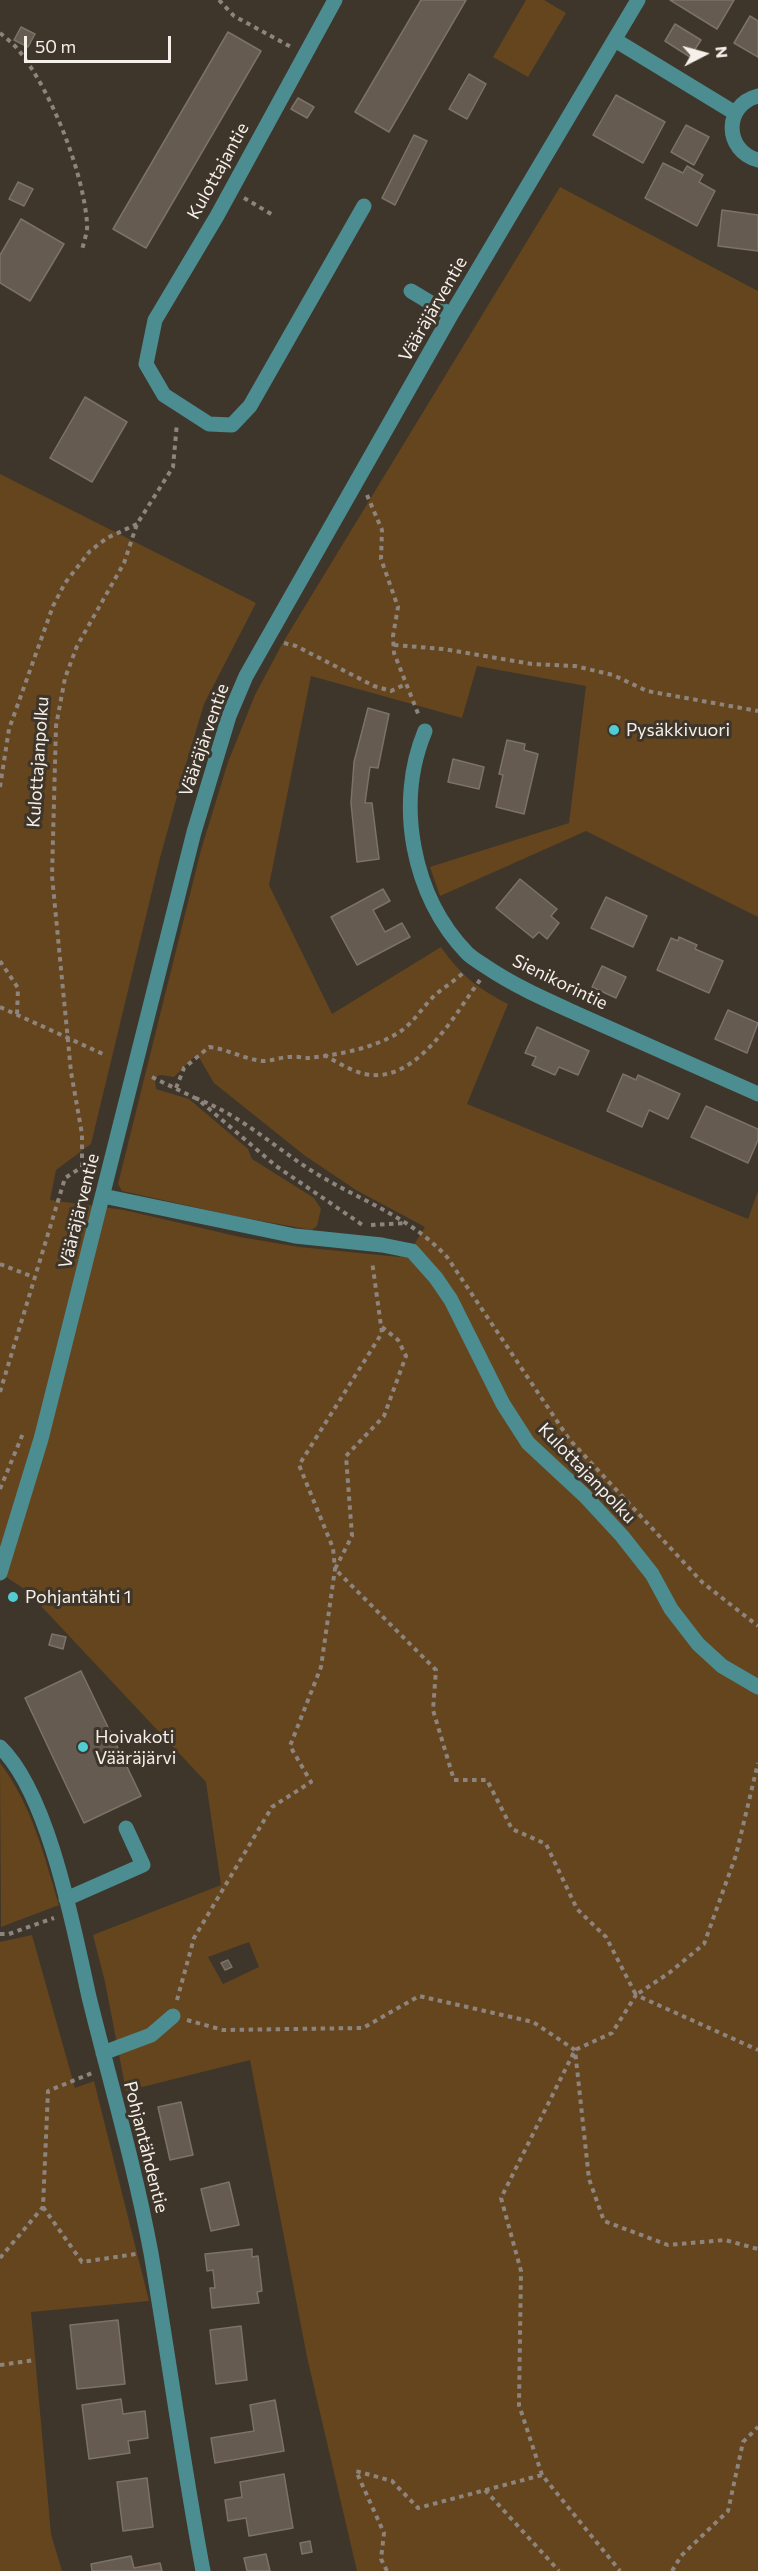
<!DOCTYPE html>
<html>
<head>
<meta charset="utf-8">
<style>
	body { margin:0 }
	#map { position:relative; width:758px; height:2571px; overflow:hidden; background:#3e352b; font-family:Commissioner,sans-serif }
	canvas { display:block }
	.north { position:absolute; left:674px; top:24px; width:60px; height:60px; -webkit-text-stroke:4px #3e352b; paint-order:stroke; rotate:84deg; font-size:16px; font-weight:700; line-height:24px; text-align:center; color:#f6f0ea }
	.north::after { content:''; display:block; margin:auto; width:21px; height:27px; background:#f6f0ea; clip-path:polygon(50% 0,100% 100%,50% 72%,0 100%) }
	.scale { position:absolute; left:24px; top:36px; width:147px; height:27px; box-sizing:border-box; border:3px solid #f6f0ea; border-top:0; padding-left:8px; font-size:18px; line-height:21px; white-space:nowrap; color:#f6f0ea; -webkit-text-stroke:4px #3e352b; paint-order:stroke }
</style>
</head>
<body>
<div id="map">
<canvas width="758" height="2571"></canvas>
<div class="north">N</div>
<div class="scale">50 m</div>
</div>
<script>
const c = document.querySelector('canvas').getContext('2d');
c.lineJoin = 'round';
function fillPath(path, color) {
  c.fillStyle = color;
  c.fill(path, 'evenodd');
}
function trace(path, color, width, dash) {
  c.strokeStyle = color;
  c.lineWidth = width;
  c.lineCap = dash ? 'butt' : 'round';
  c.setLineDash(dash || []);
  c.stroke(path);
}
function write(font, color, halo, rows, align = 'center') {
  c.font = font + ' Commissioner,sans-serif';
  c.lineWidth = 6;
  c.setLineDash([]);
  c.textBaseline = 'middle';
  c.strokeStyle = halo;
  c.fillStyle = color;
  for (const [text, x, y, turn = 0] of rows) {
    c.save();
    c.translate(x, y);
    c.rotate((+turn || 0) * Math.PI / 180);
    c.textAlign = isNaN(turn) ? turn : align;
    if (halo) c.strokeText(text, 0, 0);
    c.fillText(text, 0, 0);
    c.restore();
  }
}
const green = new Path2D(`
	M526,0H544L566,13L528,77L493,57Z
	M560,187L758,291V917L586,831L440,896L430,867L569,823L586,686L477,666L462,718L311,676L269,885L332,1014L441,947C460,975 479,989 508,1004L467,1104L748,1219L758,1191V2571H357L307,2357L250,2060L126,2091L105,1982L93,1935L221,1885L206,1782L26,1590L0,1573V474L256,603L204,704L186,764L160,858L91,1144L56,1170L50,1200L124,1210L240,1237L299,1247L399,1257L412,1248L425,1227L356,1190L304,1155L214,1083L197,1054L174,1077L161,1075L157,1076L155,1081L156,1089L189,1099L248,1149L252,1159L314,1198L321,1209L317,1226L312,1230L239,1217L122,1191L118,1184L201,850L228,762L255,695L282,644ZM249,1942L259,1967L223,1984L208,1957Z
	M0,1763C32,1805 44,1855 59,1905L1,1927Z
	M32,1935L75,2088L94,2081L149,2301L31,2312L51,2534L62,2571H0V1942Z`);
const building = new Path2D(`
	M421,0H466L389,132L355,112Z
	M670,0H734L717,29Z
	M750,16L758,21V57L734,43Z
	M675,24L701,40L690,57L665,41Z
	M21,27L35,34L28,47L14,40Z
	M228,32L261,51L146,248L113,229Z
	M469,74L486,84L467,119L449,109Z
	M616,95L665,122L643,163L593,135Z
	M298,98L314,107L307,118L291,109Z
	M686,125L709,137L694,165L671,152Z
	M414,135L427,141L395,205L382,198Z
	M663,163L683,173L687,166L703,175L699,182L715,191L697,226L645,198Z
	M18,182L33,189L24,206L9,199Z
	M722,210L758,215V251L718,246Z
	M21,219L64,244L30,301L0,283V255Z
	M85,397L127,422L92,482L50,458Z
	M368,708L389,714L378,768L370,767L365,803H372L379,859L357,862L351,803L354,762Z
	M507,740L525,744L524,750L538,754L524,814L496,807L503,775L499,774Z
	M453,759L484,767L479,789L448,782Z
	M520,879L557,909L551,916L559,923L547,939L539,932L533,938L496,908Z
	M383,889L390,901L373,910L385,932L402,923L410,937L357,965L331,917Z
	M606,897L647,916L633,947L591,928Z
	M679,937L697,945L695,949L723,961L709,993L657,970L671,938L678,941Z
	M602,966L626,977L616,998L592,987Z
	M728,1010L758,1023L747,1053L715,1039Z
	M537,1027L589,1051L578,1075L559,1067L555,1075L532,1065L536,1057L525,1053Z
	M623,1074L636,1080L638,1075L680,1094L668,1119L649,1110L642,1127L607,1111Z
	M706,1106L758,1129V1140L748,1163L691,1137Z
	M52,1634L66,1637L63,1649L49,1645Z
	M81,1671L141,1796L84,1823L25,1698Z
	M228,1960L232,1967L225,1970L221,1963Z
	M181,2102L193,2155L170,2160L158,2107Z
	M229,2182L239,2225L211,2231L201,2189Z
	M252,2249V2257L258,2256L262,2291L257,2292L259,2303L212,2308L210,2288H215L213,2270L207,2271L205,2254Z
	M118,2320L125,2384L77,2389L70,2325Z
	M241,2326L247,2380L216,2384L210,2330Z
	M121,2399L123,2414L145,2411L148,2438L128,2441L130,2453L89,2459L82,2405Z
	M275,2400L284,2451L215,2463L211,2438L254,2431L250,2405Z
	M284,2474L293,2528L249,2536L246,2518L228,2521L225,2500L242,2497L240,2482Z
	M147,2478L153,2527L123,2531L117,2482Z
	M310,2541L312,2552L302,2554L300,2543Z
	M266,2554L270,2571H247L244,2558Z
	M131,2556L134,2568L160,2563L162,2571H92L91,2564Z`);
const path = new Path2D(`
	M219,0L234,16L293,48
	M0,33C7,39 15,45 20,52C52,93 83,171 87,223C88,231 84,241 82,250
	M244,198L273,215
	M367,495L382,530L381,559L398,607L393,636L394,653L419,716
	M284,643L296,646L374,686L391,691L406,684
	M394,645L443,649L532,664L575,666L613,675L647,691L758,711
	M0,787L9,729L53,606L65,583L90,551L107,538L137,524
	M0,961L18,988L17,1015
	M0,1007L103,1054
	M324,1055C337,1062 351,1071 365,1074C417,1085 455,1014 480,980
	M152,1077L195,1098
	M176,1088L184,1068L209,1047C228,1049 243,1059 263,1061C272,1061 281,1057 290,1057C296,1056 302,1058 308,1058C338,1055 376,1048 401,1031C415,1021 424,1005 436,994C446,986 456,980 465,971
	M195,1098C239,1114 273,1146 312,1171C360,1201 408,1215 447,1257L569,1439L703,1583L758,1626
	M201,1102L276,1166L364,1226
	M82,1167V1134L71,1072L52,876L56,726L65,678L77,646L124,563L137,524L173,467L177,423
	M371,1225L405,1223
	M0,1264L36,1278
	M382,1327L398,1340L406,1356L384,1416L346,1456L352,1536L335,1569L436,1670L433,1710L454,1780H487L512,1829L546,1844L577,1909L606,1937L636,1995L669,1973L704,1944L736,1855L758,1763
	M0,1392L65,1178L82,1167H94
	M0,1489L24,1431
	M0,1934H9L54,1918
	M177,2000L194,1938L272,1807L311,1782L290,1746L321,1667L335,1569L333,1548L299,1465L382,1333L372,1261
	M187,2020L223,2030L363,2028L419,1996L533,2022L575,2050L589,2179L604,2221L668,2245L725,2240L758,2249
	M43,2207L82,2262L136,2254
	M0,2258L43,2207L48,2091L92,2073
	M0,2365L35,2360
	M542,2475L519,2405L521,2271L501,2198L575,2050L612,2033L636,1995L758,2050
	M485,2490L559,2571
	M387,2571L381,2559L384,2533L356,2471L392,2481L418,2508L542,2475L620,2571
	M672,2571L681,2556L728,2511L743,2442L758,2427`);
const minor = new Path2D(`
	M335,0L217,216L155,320L146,364L164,395L209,424L232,425L250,406L364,206
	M615,40L735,113
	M758,96C723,105 724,151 758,160
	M411,291L451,315
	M425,731C395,803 412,896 467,953C472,958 479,962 485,966C516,987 549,1001 582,1016C641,1042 699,1068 758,1094
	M103,1196L295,1236L382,1245L412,1251L436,1278L451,1300L503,1404L528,1443L585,1496L622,1536L652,1574L671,1609L698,1644L722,1666L758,1687
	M0,1573L41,1439L194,832L229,716L246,676L451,315L638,0
	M0,1747C49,1794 74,1930 89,1997C110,2082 135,2167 151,2253C169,2359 183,2465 203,2571
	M66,1899L143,1865L126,1828
	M103,2053L151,2035L173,2016`);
const markers = [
	[614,730,6,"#51ccd2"],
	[13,1597,6,"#51ccd2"],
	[83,1747,6,"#51ccd2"]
];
const streetNames = [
	["Kulottajantie",218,171,-61],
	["Vääräjärventie",433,309,-60],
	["Vääräjärventie",204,740,-71],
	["Kulottajanpolku",38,762,-86],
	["Sienikorintie",560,982,26],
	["Vääräjärventie",79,1211,-76],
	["Kulottajanpolku",587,1473,46],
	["Pohjantähdentie",146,2147,76]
];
const poiNames = [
	["Pysäkkivuori",626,730],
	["Pohjantähti 1",25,1597],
	["Hoivakoti",95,1737],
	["Vääräjärvi",95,1758]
];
fillPath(green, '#65451d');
fillPath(building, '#655b51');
trace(building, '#7d7267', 1.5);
trace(path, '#8d857d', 4, [4.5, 4.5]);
trace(minor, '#4b8d90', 15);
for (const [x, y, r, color] of markers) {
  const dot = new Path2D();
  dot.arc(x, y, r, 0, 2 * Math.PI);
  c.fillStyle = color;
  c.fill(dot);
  trace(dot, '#3e352b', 2);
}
write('18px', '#f6f0ea', '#3e352b', streetNames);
write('18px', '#f6f0ea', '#3e352b', poiNames, 'left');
</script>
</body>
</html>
